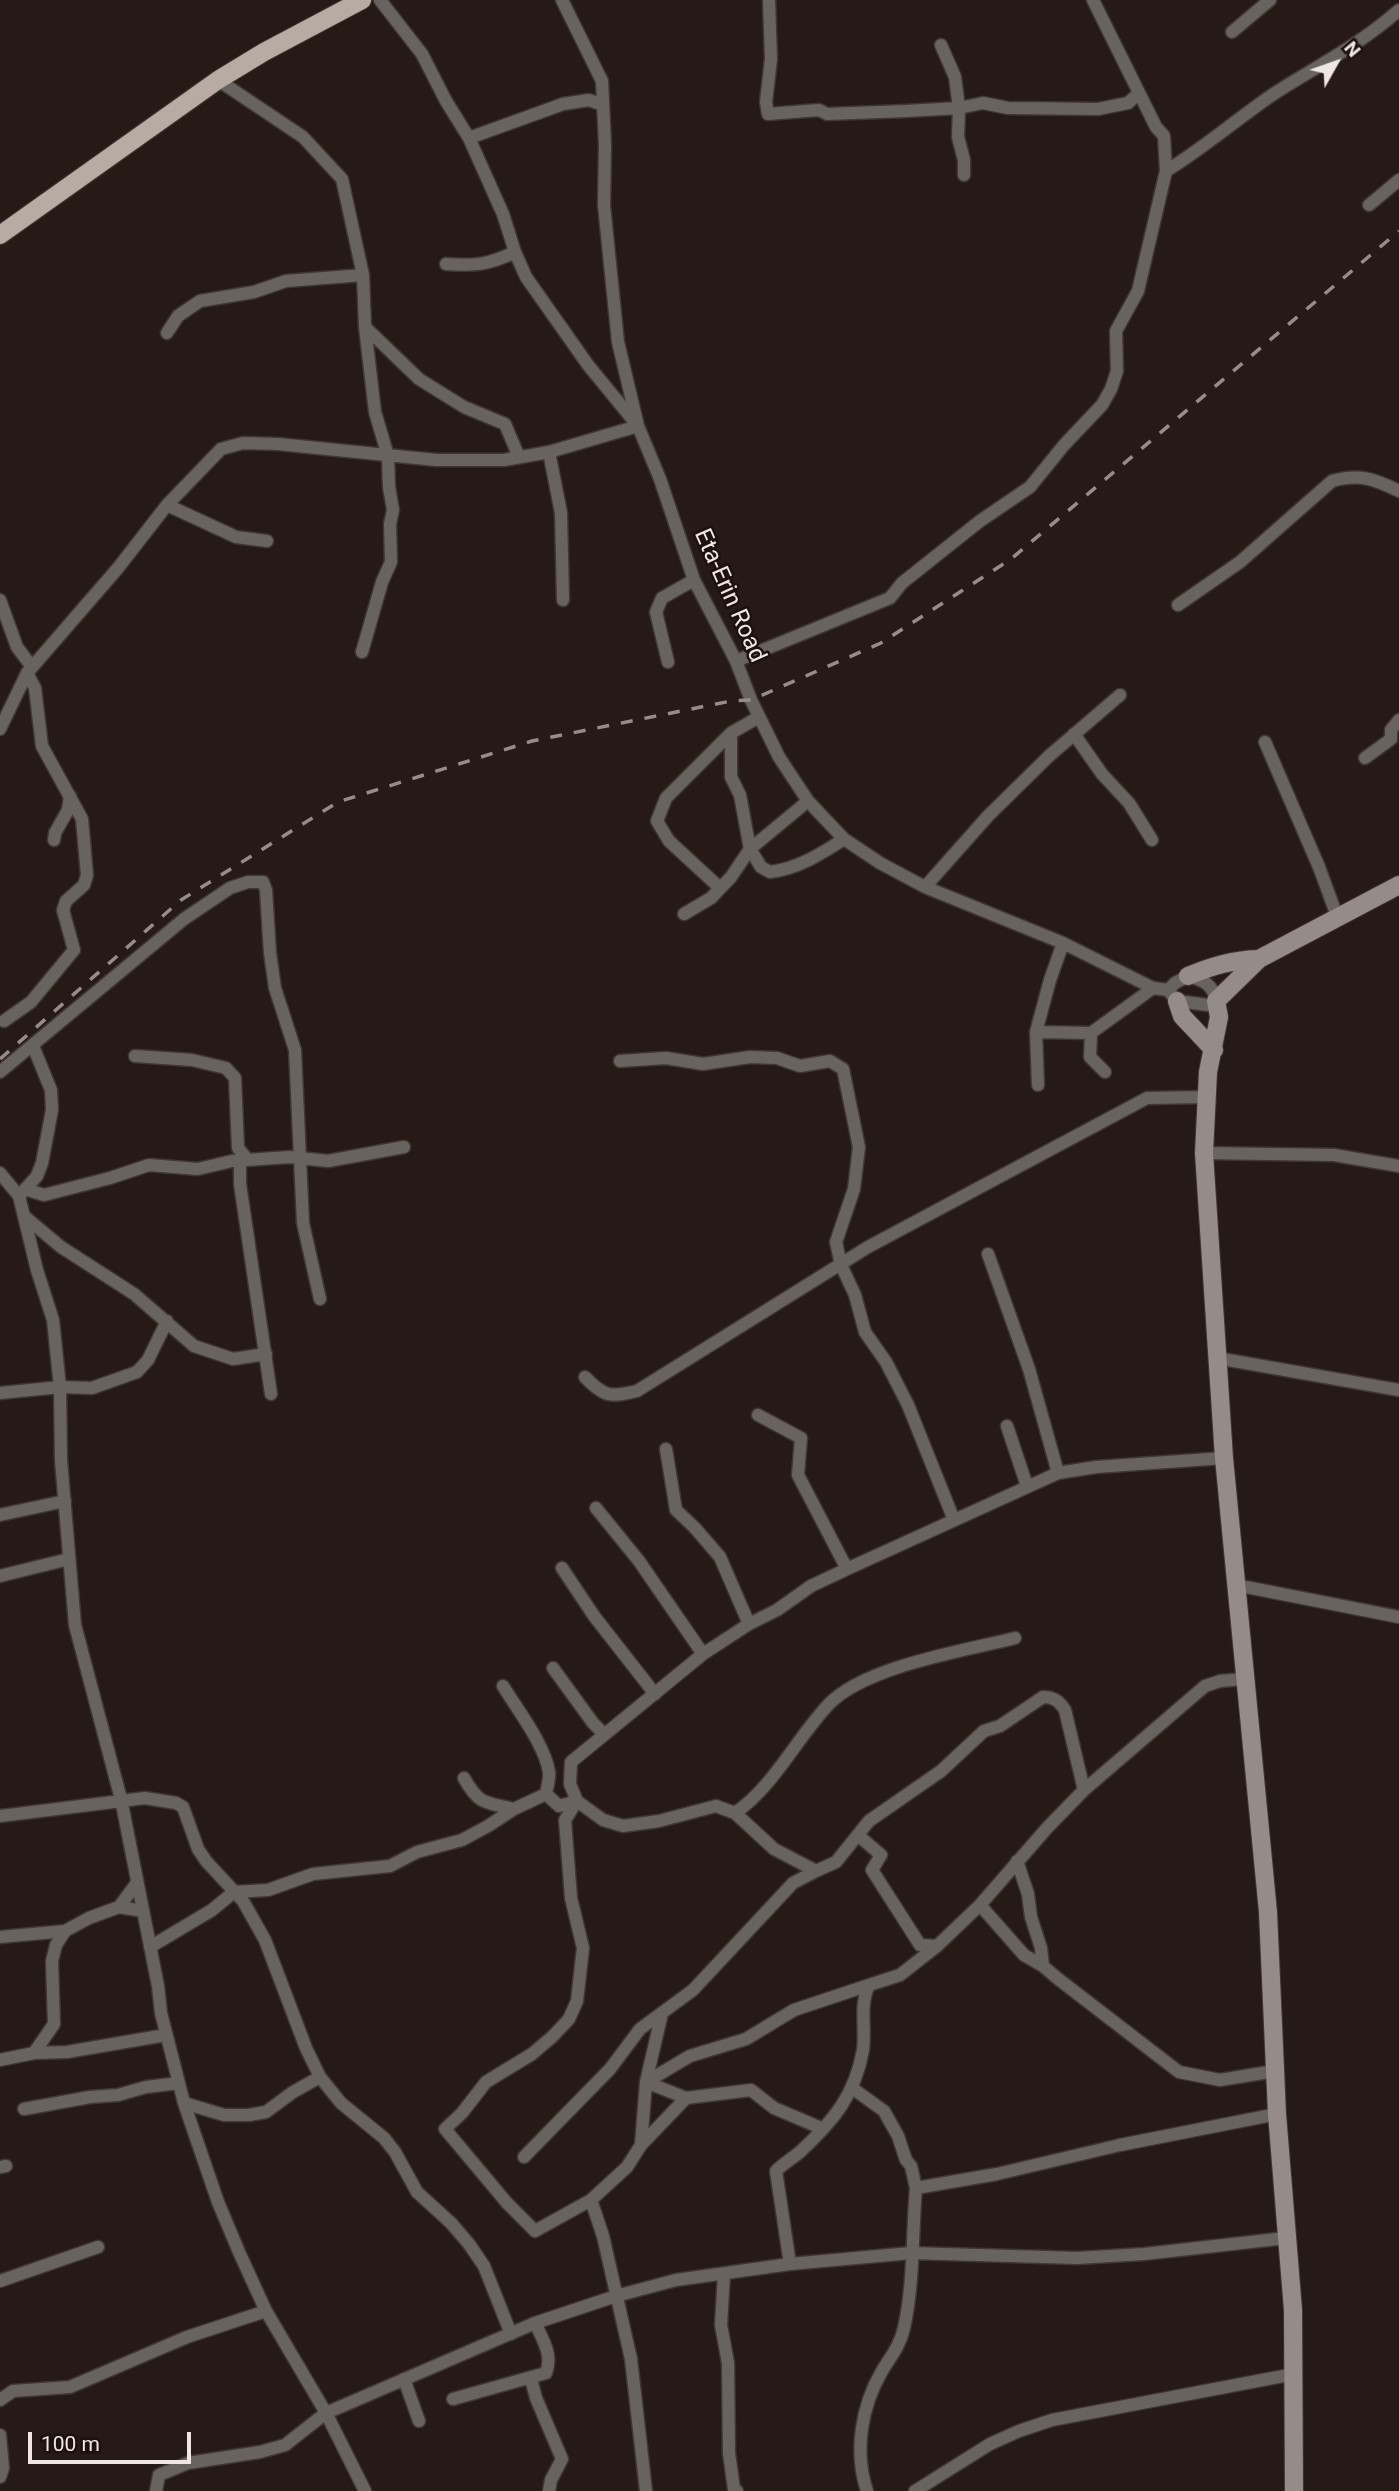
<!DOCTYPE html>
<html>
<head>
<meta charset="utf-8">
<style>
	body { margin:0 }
	#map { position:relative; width:1399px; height:2491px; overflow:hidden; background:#251a15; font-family:Roboto,sans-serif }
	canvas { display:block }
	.north { position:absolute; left:1301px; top:28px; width:70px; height:70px; -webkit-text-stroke:5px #1c110c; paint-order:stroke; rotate:50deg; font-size:19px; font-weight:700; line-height:28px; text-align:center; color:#efe7e4 }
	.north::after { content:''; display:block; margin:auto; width:24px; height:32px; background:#efe7e4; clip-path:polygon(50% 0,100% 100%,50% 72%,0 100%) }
	.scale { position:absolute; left:28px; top:2432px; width:163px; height:32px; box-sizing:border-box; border:4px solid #efe7e4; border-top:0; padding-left:9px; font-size:21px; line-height:24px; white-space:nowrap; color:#efe7e4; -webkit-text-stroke:5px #1c110c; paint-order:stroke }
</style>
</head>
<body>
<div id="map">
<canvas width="1399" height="2491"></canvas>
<div class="north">N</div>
<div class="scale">100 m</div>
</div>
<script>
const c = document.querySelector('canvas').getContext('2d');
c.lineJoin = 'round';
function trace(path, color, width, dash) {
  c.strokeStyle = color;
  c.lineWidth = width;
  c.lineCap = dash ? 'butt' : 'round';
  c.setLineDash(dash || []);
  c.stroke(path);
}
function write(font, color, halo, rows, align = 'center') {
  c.font = font + ' Roboto,sans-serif';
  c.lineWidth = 5;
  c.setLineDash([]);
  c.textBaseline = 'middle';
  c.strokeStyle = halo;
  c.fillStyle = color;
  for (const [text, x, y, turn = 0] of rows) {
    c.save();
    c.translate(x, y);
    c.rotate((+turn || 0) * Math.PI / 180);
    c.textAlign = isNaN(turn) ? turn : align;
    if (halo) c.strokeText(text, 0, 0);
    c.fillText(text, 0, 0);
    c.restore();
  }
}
const street = new Path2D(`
	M380,0L422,54L446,101L469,138L503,214L515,252
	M562,0L602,81L605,145L604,205L618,342L638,426L660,479L694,580L736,661L751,700L779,757L808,801L844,839L880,863L925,887L1063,943L1153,988L1168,990
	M769,0L771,59L766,102L768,114L819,110L827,114L906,111L959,108L983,103L1008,108L1098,109L1128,103L1139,93
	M1232,32L1270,0
	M941,45L955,77L959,108L958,137L964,160V175
	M218,80L303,137L342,179L363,275L365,327L375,412L388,456L389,487L393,510L390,524L391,562L382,582L362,652
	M469,138L563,104L589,100L603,105
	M1166,171C1204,148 1238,118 1275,93C1317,66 1361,44 1399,10
	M1369,205L1399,180
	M365,327L419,379L464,407L505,424L519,457
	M167,333L178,316L200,301L254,292L286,281L363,275
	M549,452L561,513L563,600
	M167,505L236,537L267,541
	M0,600L17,647L32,667
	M1178,605L1240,562L1332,481C1359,473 1374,479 1399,491
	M736,661L890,598L902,583L980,521L1030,487L1064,445L1102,405L1111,389L1117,371L1116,331L1138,291L1166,171L1164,136L1156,127L1093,0
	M668,662L656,612L662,598L694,580
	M0,729L27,673L118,568L167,505L221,449L243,443L278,444L436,460H504L549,452L638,426L588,365L526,277L515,252C488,265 475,266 446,264
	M731,733V777L740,795L750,849L761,867L770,872C797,869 821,854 844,839
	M1074,734L1102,774L1129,803L1152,840
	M1265,742L1319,867L1337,916
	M1365,758L1391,739V730L1399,720
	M54,840L55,833L68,810L70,796
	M925,887L988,816L1049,756L1120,695
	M720,888L669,841L657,821L666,798L731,733L759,717
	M684,914L711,898L731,877L750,849L808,801
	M1188,976C1203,980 1213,984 1216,1001L1208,1005L1177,1001L1168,990L1175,983Z
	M4,1021L31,1002L74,950L63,910L66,901L84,885L87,875L82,819L42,746L35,688L27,673
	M1036,1032L1091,1033L1153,988
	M1091,1033L1090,1057L1105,1072
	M135,1056L192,1060L226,1068L235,1078L238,1148L247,1159
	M620,1061L666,1058L703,1064L750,1057L777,1058L800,1066L830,1061L843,1069L859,1147L854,1189L836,1242L841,1265L855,1295L865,1332L886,1362L908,1405L954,1520
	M0,1072L184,919L230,888L248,882H263L266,890L270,953L275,988L295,1050L303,1223L320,1299
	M1038,1085L1036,1032L1050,980L1063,943
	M1204,1153L1334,1155L1399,1166
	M240,1160V1184L271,1394
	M0,1173L19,1196L37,1270L53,1320L60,1387L61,1460L75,1625L121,1799L158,1986L161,2013L184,2103L218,2202L239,2252L266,2311L326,2413L365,2491
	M25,1189L44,1195L110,1178L149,1165L198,1169L232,1161L290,1157L328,1161L404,1147
	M20,1195L37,1176L42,1163L52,1110L51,1090L33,1046
	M24,1216L61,1247L134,1294L194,1346L233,1359L266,1354
	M988,1254L1029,1369L1058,1473
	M1217,1358L1399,1390
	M585,1377C605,1398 611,1397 637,1391L868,1247L1147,1098L1206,1097
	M0,1393L60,1387L92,1388L137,1372L148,1360L167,1321
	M758,1415L801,1438L798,1475L847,1569
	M1007,1426L1027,1486
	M666,1449L676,1510L695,1528L720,1557L749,1624
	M596,1508L639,1561L703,1654
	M0,1515L65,1501
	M562,1568L594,1616L655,1694
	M0,1576L69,1559
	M1236,1585L1399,1617
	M553,1668L593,1723L604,1734
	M503,1686C517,1709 545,1745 549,1772C550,1779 547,1787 546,1794L559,1806L577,1801L603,1820L623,1826L659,1821L716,1806L735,1813L774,1849L816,1871L836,1862L869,1821L941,1771L984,1731L1000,1726L1043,1697C1054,1697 1059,1701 1065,1710L1084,1790
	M464,1778C479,1805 485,1802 514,1809
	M735,1813C774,1786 796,1739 829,1704C866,1666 964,1651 1015,1638
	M0,1816L145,1798L176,1803L183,1807L198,1849L206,1861L243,1901L265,1940L306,2048L320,2077L341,2103L384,2138L395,2152L417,2192L451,2223L469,2244L484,2266L511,2334
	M859,1836L881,1855L872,1870L920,1945L937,1946
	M1017,1861L1028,1894L1031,1917L1041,1948L1043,1966L1057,1978L1179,2072L1220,2080L1275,2071
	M980,1905L1024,1955L1043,1966
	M119,1907L136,1884
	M0,1937L65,1931L89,1918L119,1907L143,1911
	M150,1947L212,1910L234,1892L268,1890L313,1874L390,1866L417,1852L462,1840L488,1826L514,1809L546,1794
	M662,2013L646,2082L641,2145L627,2167L591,2200L535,2231L507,2203L445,2129L462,2113L486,2082L532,2054L552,2037L569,2019L577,2001L583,1948L571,1898L565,1820L577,1801L570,1784L571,1762L703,1654L749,1624L777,1610L811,1586L847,1569L1058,1473L1096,1467L1224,1458
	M34,2053L54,2024L52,1961L56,1945L65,1931
	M0,2060L34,2053L67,2052L166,2035
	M852,2088L884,2111L898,2136L906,2160L911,2166L916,2188
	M686,2098L646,2082L690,2056L746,2039L794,2010L869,1985
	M184,2103L224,2115H249L266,2112L293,2092L320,2077
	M24,2109L90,2097L118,2095L146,2087L179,2083
	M641,2145L686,2098L751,2090L774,2108L821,2128
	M524,2157L610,2069L640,2029L693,1990L793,1883L816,1871
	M0,2167L6,2166
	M591,2200L603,2236L631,2359L646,2491
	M790,2264L776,2171C784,2163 793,2158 801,2151C834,2120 855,2095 863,2050C866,2027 859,2006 869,1985L900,1975L937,1946L980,1905L1047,1828L1084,1790L1205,1686L1220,1681L1244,1679
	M724,2274L721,2325L728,2363L729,2453L734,2489L737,2491
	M0,2281L98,2247
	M404,2379L419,2421
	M531,2379L536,2398L562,2459L551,2480L549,2491
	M453,2399L546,2373C553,2355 543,2340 535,2323
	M0,2400L13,2391L70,2387L187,2337L266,2311
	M0,2435L3,2468L0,2477
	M156,2491L159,2475L188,2463L260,2452L285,2445L326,2413L535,2323L616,2296L676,2280L790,2264L911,2253L1077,2258L1144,2254L1286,2238
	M867,2491C854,2452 861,2407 882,2371C891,2356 900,2346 904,2328C914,2283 912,2234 916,2188L997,2174L1120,2145L1277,2114
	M915,2491L990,2444L1019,2431L1052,2420L1294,2374`);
const secondary = new Path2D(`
	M1188,976C1212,966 1232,960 1259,959
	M1177,1001L1182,1016L1214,1050
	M1294,2491L1293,2310L1277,2114L1268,1912L1224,1458L1204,1153L1208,1072L1219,1017L1216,1001L1259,959L1399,885`);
const primary = new Path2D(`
	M0,235L218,80L264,52L362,0`);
const rail = new Path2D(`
	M0,1059L181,900L338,802L532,741L731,701L751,700L881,643L1011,559L1399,231`);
const streetNames = [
	["Eta-Erin Road",729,596,66]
];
trace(street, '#413732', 15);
trace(secondary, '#413732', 20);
trace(primary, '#413732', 20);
trace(street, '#696360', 12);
trace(secondary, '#958b87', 18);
trace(primary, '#b7aba4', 18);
trace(rail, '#968c89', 3.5, [12, 12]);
write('24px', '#efe7e4', '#1c110c', streetNames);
</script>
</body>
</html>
